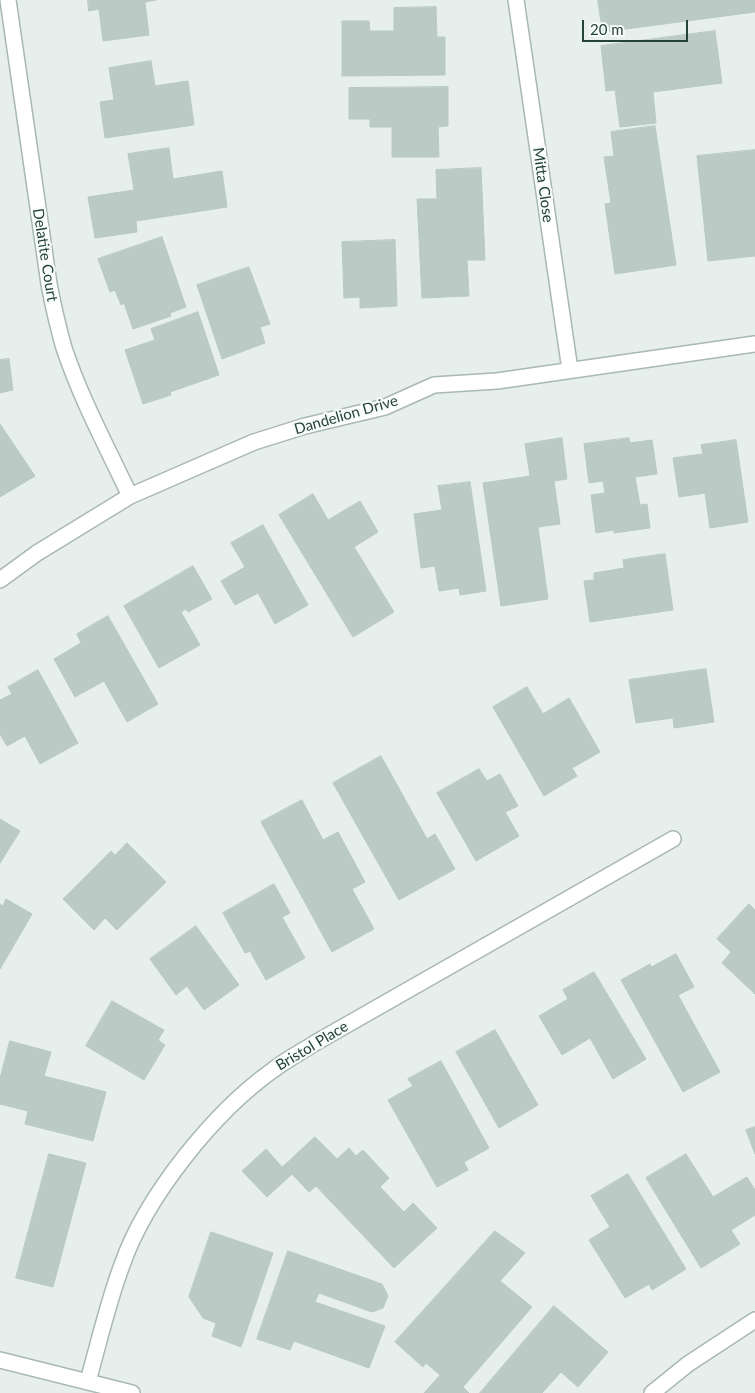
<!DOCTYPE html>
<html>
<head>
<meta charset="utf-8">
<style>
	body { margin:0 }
	#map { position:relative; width:755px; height:1393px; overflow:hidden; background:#e6efeb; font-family:Lato,sans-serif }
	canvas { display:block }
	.scale { position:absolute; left:582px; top:20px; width:106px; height:22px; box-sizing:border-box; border:2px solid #24423a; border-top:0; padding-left:6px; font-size:15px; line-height:18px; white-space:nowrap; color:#24423a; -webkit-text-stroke:4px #f7fbf9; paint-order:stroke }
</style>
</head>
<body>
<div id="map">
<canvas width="755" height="1393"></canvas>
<div class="scale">20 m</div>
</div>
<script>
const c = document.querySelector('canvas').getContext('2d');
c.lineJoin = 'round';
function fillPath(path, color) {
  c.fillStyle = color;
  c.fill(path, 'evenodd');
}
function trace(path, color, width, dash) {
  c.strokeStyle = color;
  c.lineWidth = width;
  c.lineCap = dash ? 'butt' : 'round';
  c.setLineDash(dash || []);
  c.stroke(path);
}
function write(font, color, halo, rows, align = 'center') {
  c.font = font + ' Lato,sans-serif';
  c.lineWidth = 4.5;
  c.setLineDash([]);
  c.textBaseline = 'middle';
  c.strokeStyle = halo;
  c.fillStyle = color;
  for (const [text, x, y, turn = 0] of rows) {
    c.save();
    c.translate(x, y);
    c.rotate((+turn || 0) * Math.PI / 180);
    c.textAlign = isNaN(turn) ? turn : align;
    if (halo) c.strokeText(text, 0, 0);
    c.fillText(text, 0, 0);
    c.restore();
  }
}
const building = new Path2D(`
	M88,0H156L145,2L149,35L103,41L99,9L89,11Z
	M598,0H755V12L603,32Z
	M436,7L437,37H445V75L342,76V21H369L370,31H394V8Z
	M715,31L722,83L653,92L656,123L620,127L615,90L606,91L601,46Z
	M151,61L155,86L188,81L194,125L105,138L100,102L114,100L109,68Z
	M448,87V126L438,127L439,157H392V127H370V119H349V88Z
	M655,126L676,265L615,274L605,204L611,203L604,157L614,156L611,132Z
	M169,148L173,179L222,171L227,207L136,221L137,232L95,238L88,197L134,190L128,154Z
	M755,150V256L708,261L697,156Z
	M481,168L485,260H467L469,296L422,298L417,199H437L436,170Z
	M162,237L186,307L170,313L171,316L133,329L124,303L121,305L115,290L110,292L98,259Z
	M395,240L397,306L360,308V297L344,298L342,242Z
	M249,267L270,324L260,327L265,343L222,359L197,285Z
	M198,312L219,375L170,392L171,395L143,404L125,350L155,340L151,329Z
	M9,359L13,390L0,393V360Z
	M0,424L35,476L0,497Z
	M562,438L567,479L554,481L560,524L538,527L548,599L501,606L483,483L530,476L525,444Z
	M629,438L630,443L652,440L657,474L635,477L640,505L647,504L650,528L614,533V530L596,533L591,495L605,493L603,481L589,483L584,444Z
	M736,440L748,522L710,528L705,493L679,497L673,458L703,454L701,445Z
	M470,482L486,591L460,595L459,588L439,591L435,566L421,568L414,514L442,510L438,486Z
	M313,494L328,520L360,501L378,532L354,547L394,612L353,637L279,515Z
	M263,525L308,605L275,624L258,593L235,605L221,581L245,567L231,543Z
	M665,554L673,610L590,622L584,581L594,580V573L624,568L623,560Z
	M193,566L212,599L188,612L186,609L181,612L200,645L159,668L124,606Z
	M108,616L158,704L127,722L104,681L75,697L54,659L81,643L77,634Z
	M706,669L714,722L674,728L673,718L636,723L629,680Z
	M38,670L78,743L40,764L25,736L7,746L0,734V700L12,694L8,687Z
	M527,687L543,714L569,698L600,752L572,768L577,776L544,796L493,707Z
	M381,756L427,839L435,834L455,869L399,900L333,783Z
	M479,769L487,781L500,774L518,806L505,812L519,836L476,861L437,793Z
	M302,800L323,840L338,832L365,882L352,889L374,929L332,952L261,822Z
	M0,819L20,831L0,863Z
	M127,843L166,882L117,930L105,918L94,930L63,899L111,851L115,855Z
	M274,884L290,913L282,917L305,958L266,980L250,951L245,953L223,913Z
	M6,899L32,914L0,969V904L3,906Z
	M749,904L755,910V994L722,963L731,952L717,939Z
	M196,926L239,985L204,1010L187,986L176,995L150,959Z
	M676,954L694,987L678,995L720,1072L683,1092L621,980L650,964L651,967Z
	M594,972L646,1059L613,1079L590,1038L562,1055L539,1016L568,999L563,990Z
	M112,1001L164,1030L158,1040L165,1045L144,1080L86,1046Z
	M495,1030L538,1105L499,1128L456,1052Z
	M10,1041L51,1052L44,1076L106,1092L93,1141L25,1124L28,1111L0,1104V1079Z
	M441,1061L489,1148L464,1162L468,1170L437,1187L388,1100L413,1086L408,1079Z
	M755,1127V1154L746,1130Z
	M315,1137L337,1159L349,1148L356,1156L363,1150L389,1178L380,1187L404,1212L413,1203L437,1228L394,1268L316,1186L309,1192L292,1174L267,1197L242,1171L266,1149L282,1167Z
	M49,1154L86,1163L53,1287L16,1278Z
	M686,1154L713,1197L747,1177L755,1190V1215L731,1230L740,1244L701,1268L646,1178Z
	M628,1174L686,1269L652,1290L649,1284L625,1298L589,1240L610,1227L591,1196Z
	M495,1231L525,1253L500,1281L532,1307L463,1387L469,1393H424L440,1375L426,1363L423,1367L395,1342Z
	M211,1232L273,1253L241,1347L212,1336L216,1323L203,1318L189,1297Z
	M288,1251L382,1284L388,1296L383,1308L372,1312L319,1293L315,1302L385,1326L369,1368L294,1341L290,1350L257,1339Z
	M554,1306L608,1352L578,1387L561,1372L542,1393H480Z`);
const minor = new Path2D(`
	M8,0L49,284C53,305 58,327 64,348C81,399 107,447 130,496
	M516,0L570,370
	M0,580L37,553L130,496L254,442L305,426L385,407L434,385L497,381L755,344
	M0,1360L132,1393
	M88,1381C99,1342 108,1302 122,1265C146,1196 214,1112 273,1070C286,1060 301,1052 315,1043L673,839
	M652,1393L688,1364L755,1320`);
const streetNames = [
	["Mitta Close",543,185,82],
	["Delatite Court",45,255,81],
	["Dandelion Drive",346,415,-16],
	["Bristol Place",312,1046,-31]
];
fillPath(building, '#bbcac4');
trace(building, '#b8c9c2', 1);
trace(minor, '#a8b8b2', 18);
trace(minor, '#fff', 15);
write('15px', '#24423a', '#f7fbf9', streetNames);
</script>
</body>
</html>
